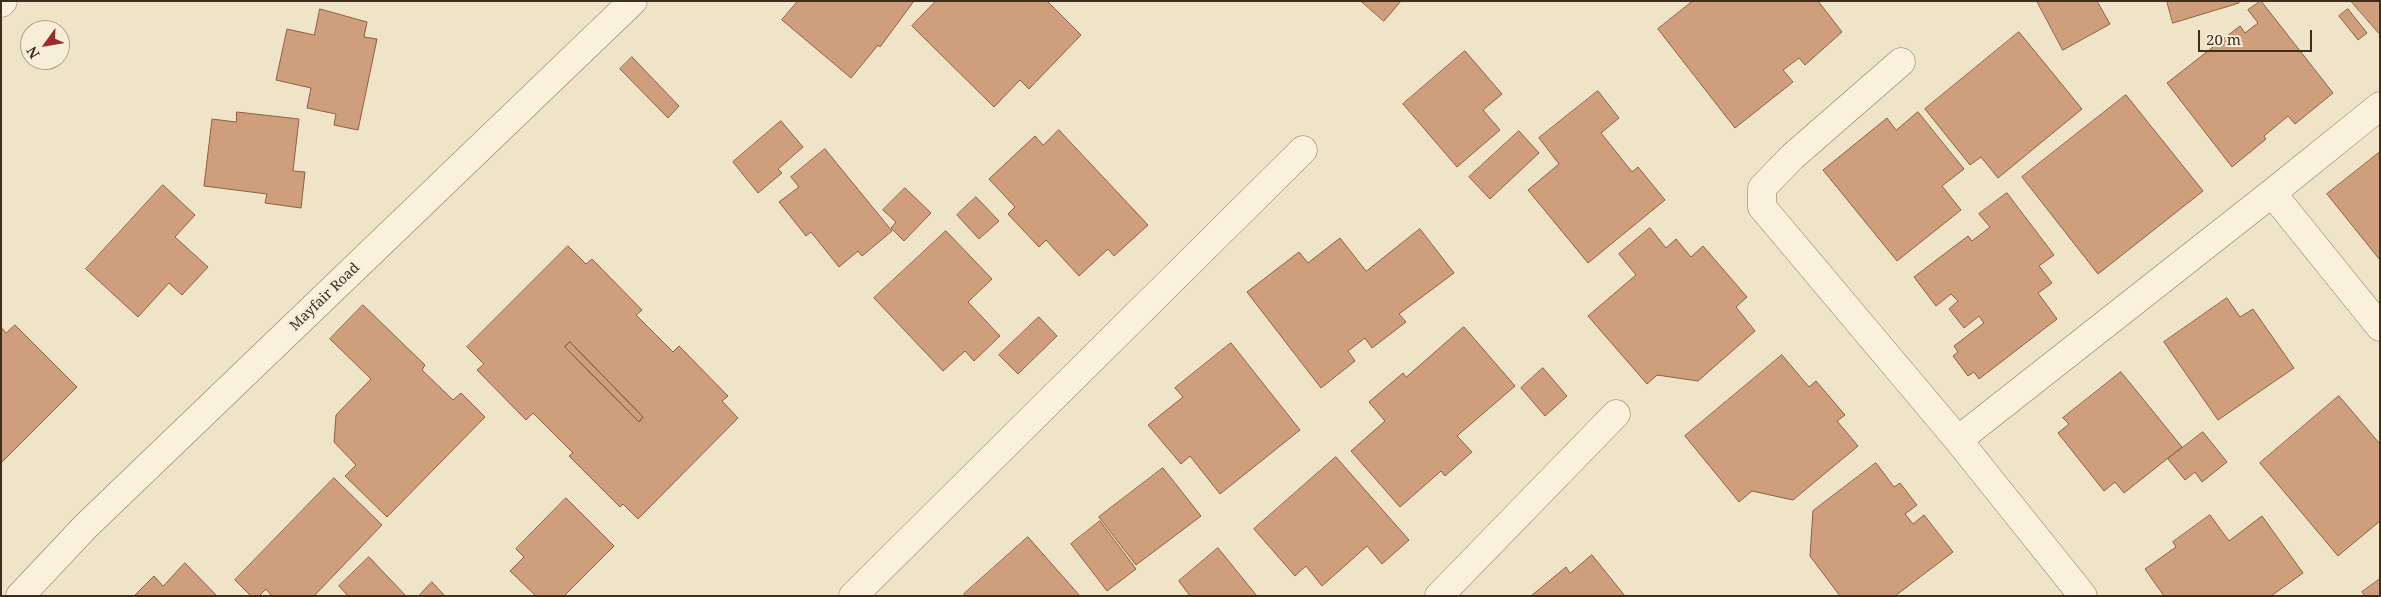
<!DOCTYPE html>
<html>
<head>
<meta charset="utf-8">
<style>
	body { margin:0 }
	#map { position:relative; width:2381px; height:597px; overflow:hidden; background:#f0e4c8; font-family:"Noto Serif",serif }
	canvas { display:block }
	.frame { position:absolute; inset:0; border:2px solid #3d2e20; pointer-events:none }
	.north { position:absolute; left:20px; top:20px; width:50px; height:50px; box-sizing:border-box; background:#f7eed8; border:1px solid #ada18e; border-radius:50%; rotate:238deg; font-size:14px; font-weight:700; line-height:20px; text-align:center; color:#3d2e20 }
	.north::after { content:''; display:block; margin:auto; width:18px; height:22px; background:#9e2a2b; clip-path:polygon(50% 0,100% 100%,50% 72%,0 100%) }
	.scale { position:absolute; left:2198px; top:30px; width:114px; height:22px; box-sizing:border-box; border:2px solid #3d2e20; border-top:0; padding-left:6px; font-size:15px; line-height:18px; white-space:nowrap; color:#3d2e20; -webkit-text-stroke:4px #f7eed8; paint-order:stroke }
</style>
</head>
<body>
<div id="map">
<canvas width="2381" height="597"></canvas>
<div class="frame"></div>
<div class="north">N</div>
<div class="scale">20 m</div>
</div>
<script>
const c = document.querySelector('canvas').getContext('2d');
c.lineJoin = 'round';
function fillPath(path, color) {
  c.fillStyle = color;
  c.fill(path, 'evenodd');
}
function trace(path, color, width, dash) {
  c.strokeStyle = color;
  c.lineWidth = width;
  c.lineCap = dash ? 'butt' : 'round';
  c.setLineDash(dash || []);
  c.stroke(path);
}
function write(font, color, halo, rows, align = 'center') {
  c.font = font + ' "Noto Serif",serif';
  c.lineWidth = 5;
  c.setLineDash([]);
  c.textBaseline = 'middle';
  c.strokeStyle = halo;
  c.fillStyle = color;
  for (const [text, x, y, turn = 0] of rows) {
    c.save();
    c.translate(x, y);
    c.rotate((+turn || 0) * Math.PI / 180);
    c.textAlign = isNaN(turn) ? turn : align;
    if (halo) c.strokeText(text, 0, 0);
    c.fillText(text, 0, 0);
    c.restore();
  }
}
const building = new Path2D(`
	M798,1H914L880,47L878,45L851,78L782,20Z
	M936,1H1047L1081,35L1029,89L1020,80L994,107L912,26Z
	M1361,1H1401L1384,21Z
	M1693,1H1818L1842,32L1805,65L1799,58L1783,70L1793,82L1735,128L1658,29Z
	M2037,1H2097L2110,24L2063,50Z
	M2167,1H2239V3L2173,23Z
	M2261,1L2333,93L2295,124L2288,116L2264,136L2266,139L2232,167L2167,83L2240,26L2245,33L2258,23L2248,10Z
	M2351,1H2380V32L2379,33Z
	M320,9L367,22L364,37L377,39L358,130L334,125L336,114L307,108L311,88L276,80L287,29L314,35Z
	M2348,9L2367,33L2358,40L2339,16Z
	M2019,32L2082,109L1998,178L1981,157L1970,165L1925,109Z
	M1465,51L1502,94L1483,110L1500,130L1457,167L1403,104Z
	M632,57L679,106L668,118L620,69Z
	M1598,91L1619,118L1601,133L1632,172L1638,167L1665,200L1588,263L1528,190L1559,164L1539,138Z
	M2126,95L2203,191L2098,274L2022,177Z
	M237,112L299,119L293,171L305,172L301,208L265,203L267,194L204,186L212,119L236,122Z
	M1918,112L1964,169L1942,186L1961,210L1897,261L1823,170L1887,118L1896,130Z
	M781,121L803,147L778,169L782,173L758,193L733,162Z
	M1059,130L1148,225L1114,256L1108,249L1079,276L1046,240L1039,247L1008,214L1015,207L989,179L1035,136L1043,145Z
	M1519,131L1539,153L1490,199L1469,177Z
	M825,149L892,231L862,256L858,251L839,267L811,232L806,236L779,202L799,187L791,177Z
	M2380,152V260L2327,194Z
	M163,185L195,215L175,237L208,267L182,295L169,283L138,317L86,269Z
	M905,188L931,213L904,241L891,228L896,222L883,210Z
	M2007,193L2054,255L2039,266L2052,283L2038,293L2057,319L1979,379L1974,372L1968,376L1953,356L1958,352L1954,346L1984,323L1979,316L1964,328L1949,309L1958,301L1951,294L1936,306L1914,277L1968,236L1972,241L1990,227L1979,214Z
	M976,197L999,221L979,239L957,215Z
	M1650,228L1666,248L1676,239L1691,257L1703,246L1747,297L1736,307L1755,331L1698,381L1657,375L1647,384L1588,316L1636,275L1619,254Z
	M1420,229L1454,273L1399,314L1406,322L1372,348L1365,338L1348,351L1355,361L1321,388L1247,292L1299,252L1308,263L1340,238L1366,271Z
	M946,231L992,279L968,302L1000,336L974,361L965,351L943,371L874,298Z
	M568,246L586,264L592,259L642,310L636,315L673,352L679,346L728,396L722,401L738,418L638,519L623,504L620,507L569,456L573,453L533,413L526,420L477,370L484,364L467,347ZM570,342L643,417L639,422L565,347Z
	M2227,298L2240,317L2253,309L2294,368L2218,420L2164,342Z
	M363,305L425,365L422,370L453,400L461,393L485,417L387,517L345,476L356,465L334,442L336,415L371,379L330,339Z
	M1039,317L1057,336L1018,374L999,355Z
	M15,325L77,387L1,463V327L6,333Z
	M1464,327L1515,386L1457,436L1472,452L1445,476L1441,471L1400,507L1351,451L1385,421L1369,402L1403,373L1406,377Z
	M570,342L643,417L639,422L565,347Z
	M1231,343L1300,430L1220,494L1190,456L1181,464L1148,425L1183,397L1175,388Z
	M1782,355L1809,387L1816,381L1845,415L1837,421L1858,446L1793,500L1752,491L1739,502L1685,436Z
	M1543,368L1567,396L1545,416L1521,388Z
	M2121,372L2182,447L2124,493L2115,482L2104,491L2058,433L2069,424L2063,418Z
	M2339,396L2380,444V521L2338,556L2260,463Z
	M2203,432L2227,462L2202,482L2195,472L2185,480L2168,459Z
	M1336,457L1409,540L1382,564L1367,546L1322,586L1306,566L1295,576L1254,529Z
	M1876,463L1894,487L1900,483L1917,505L1905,514L1913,524L1924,515L1953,552L1895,596H1840L1810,556L1813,511Z
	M1163,468L1201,516L1136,565L1099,517Z
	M334,478L382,525L314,596H272L266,589L259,596H251L235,580Z
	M566,498L614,546L564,596H536L510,571L524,557L516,549Z
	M2210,515L2229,541L2262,516L2303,573L2271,596H2164L2145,569L2176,547L2173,542Z
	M1100,521L1136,569L1107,591L1071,544Z
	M1028,537L1080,596H966L964,594Z
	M1218,548L1257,596H1190L1179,581Z
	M1592,555L1625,596H1531L1566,567L1570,573Z
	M369,557L406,596H348L339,586Z
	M185,563L217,596H134L154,576L163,586Z
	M2380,579V596H2365L2362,592Z
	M432,582L445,596H419Z`);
const street = new Path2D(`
	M1,3L3,1
	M1901,62L1792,157L1762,188V207L1958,440L2083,596
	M2272,193L2380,327
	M1958,440L2272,193L2380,106
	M20,596L86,526L633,1
	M853,596L1303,150
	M1439,596L1616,414`);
const streetNames = [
	["Mayfair Road",325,297,-44]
];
fillPath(building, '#cf9f7d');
trace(building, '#8d5f41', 1);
trace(street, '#8d765c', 29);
trace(street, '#faf1dc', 28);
write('14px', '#3d2e20', '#f7eed8', streetNames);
</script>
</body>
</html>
